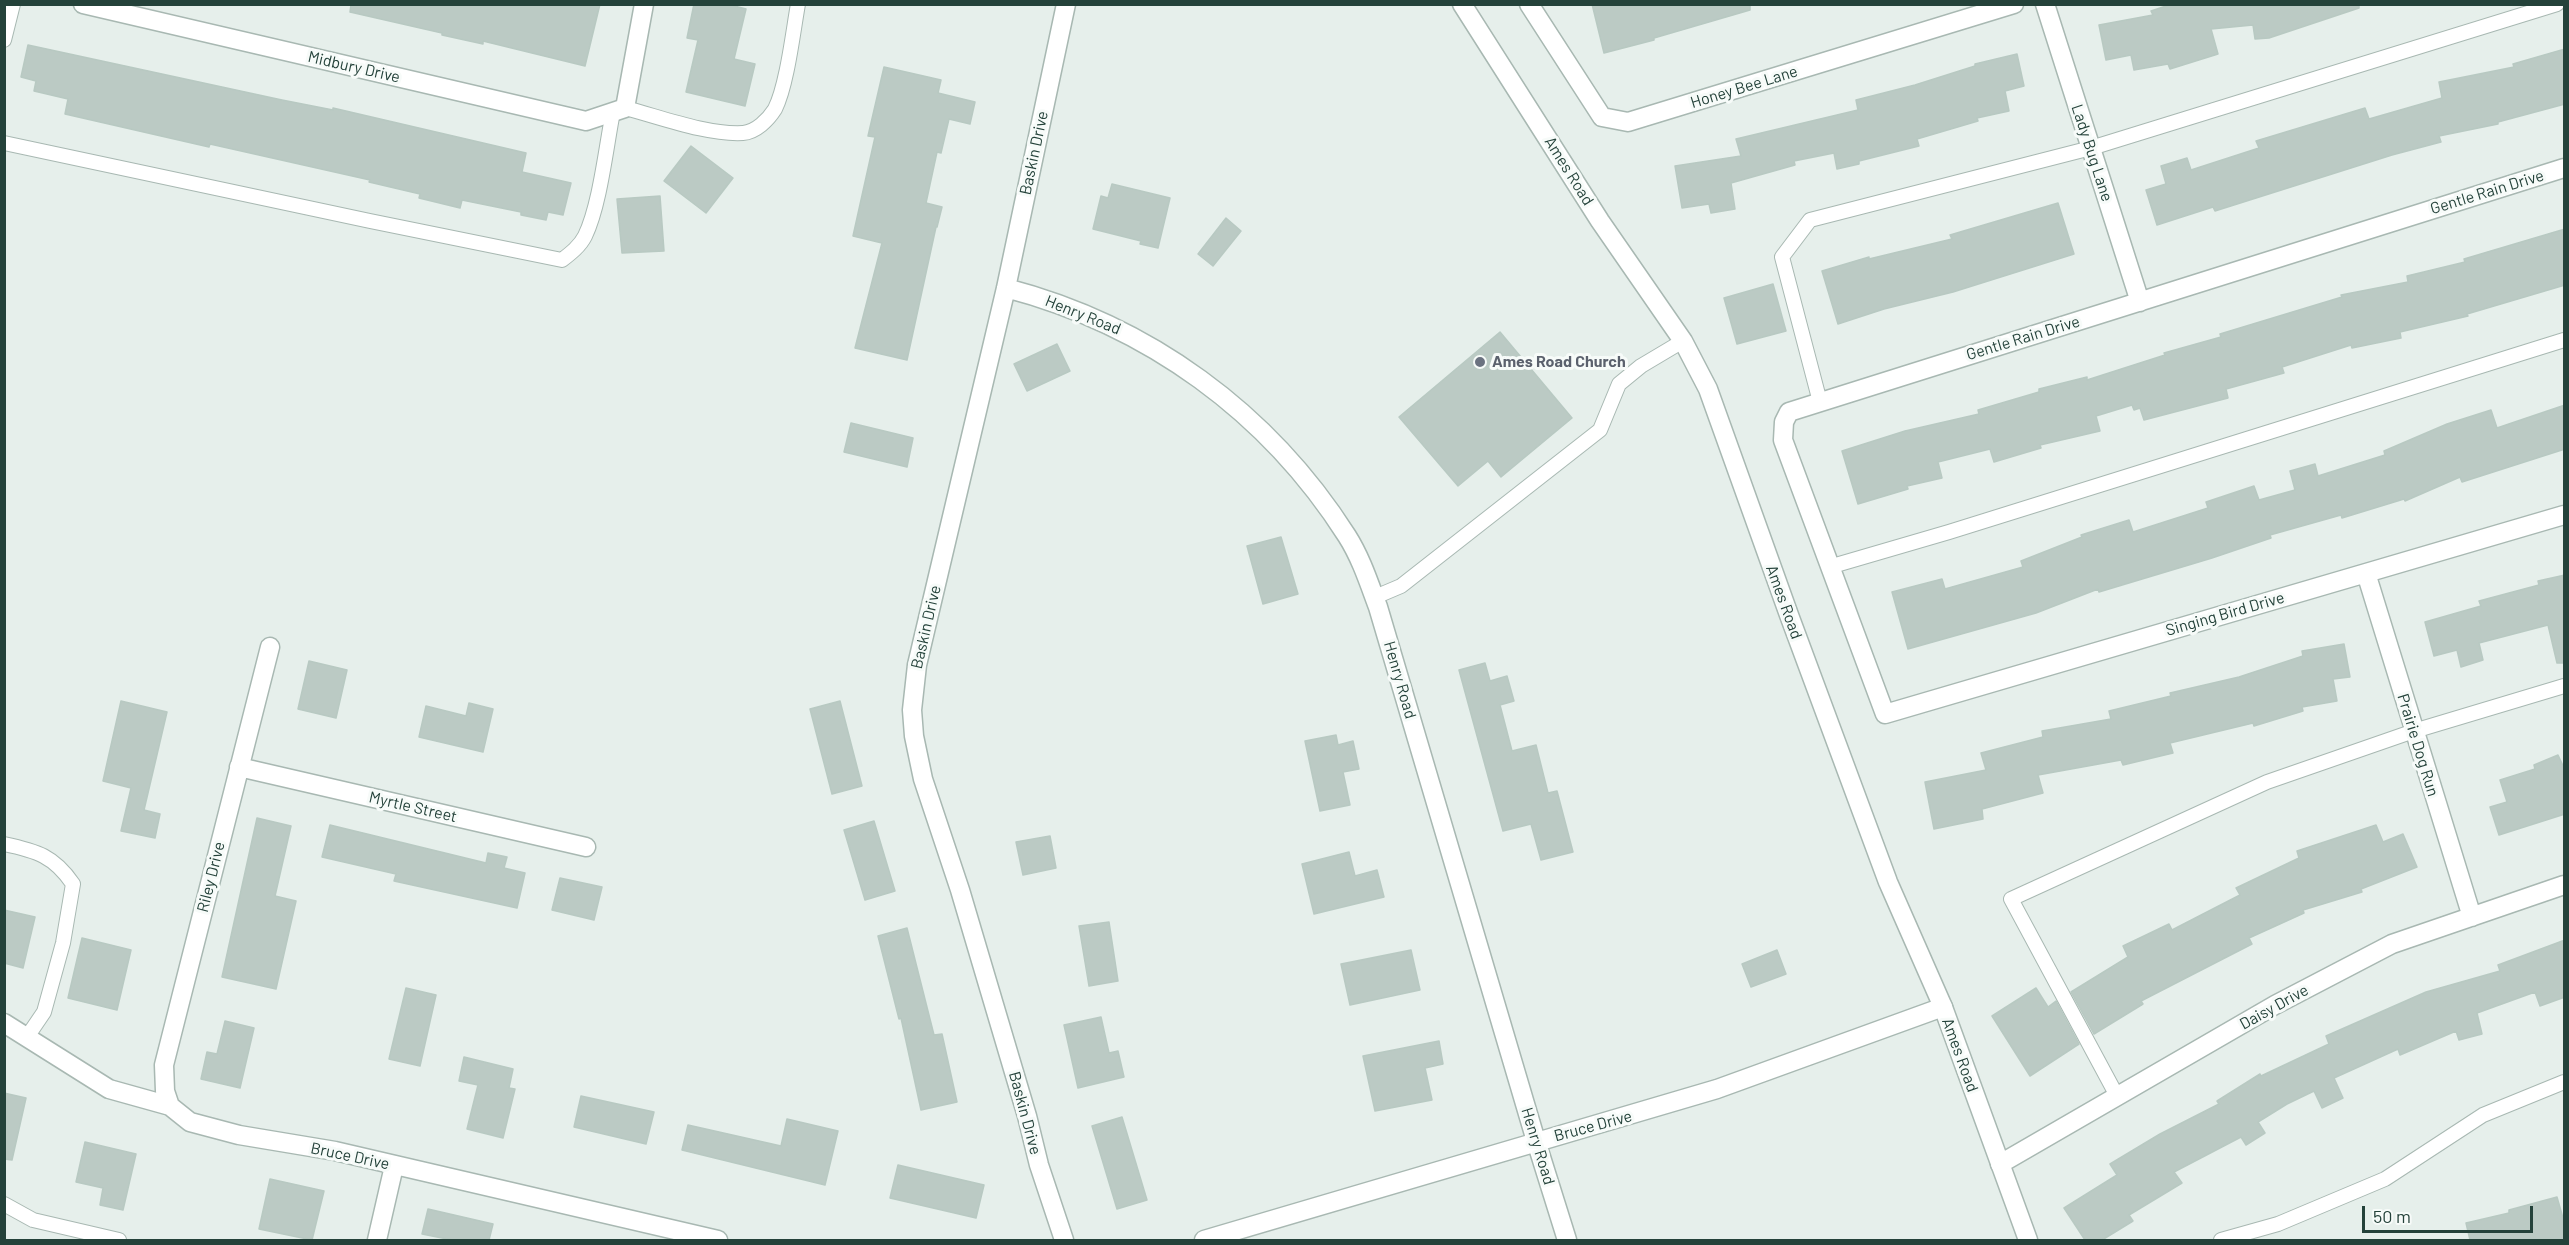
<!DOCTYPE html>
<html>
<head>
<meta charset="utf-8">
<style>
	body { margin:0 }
	#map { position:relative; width:2569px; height:1245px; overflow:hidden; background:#e6efeb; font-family:Barlow,sans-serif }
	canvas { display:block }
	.frame { position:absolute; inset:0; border:6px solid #24423a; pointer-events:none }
	.scale { position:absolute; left:2362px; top:1206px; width:171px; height:27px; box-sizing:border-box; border:3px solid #24423a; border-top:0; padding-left:8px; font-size:18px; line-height:21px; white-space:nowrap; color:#24423a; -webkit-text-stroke:4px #f7fbf9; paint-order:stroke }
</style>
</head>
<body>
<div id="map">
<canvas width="2569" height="1245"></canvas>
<div class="frame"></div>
<div class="scale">50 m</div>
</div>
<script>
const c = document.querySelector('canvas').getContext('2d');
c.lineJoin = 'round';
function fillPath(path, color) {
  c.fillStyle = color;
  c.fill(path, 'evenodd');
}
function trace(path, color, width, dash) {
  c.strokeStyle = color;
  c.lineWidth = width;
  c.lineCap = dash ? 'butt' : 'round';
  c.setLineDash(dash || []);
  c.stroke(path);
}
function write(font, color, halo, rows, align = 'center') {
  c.font = font + ' Barlow,sans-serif';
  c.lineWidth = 6;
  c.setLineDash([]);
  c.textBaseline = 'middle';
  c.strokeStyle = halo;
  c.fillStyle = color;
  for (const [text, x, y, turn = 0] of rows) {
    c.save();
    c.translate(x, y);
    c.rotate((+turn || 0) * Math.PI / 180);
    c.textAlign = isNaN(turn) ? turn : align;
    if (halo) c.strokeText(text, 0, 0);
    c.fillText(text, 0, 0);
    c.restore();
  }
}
const building = new Path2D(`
	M351,4H600L585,66L483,41V44L442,35V33L350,12Z
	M694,4H727L746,9L734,59L755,64L745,106L686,92L698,40L687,38Z
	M1592,4H1750V10L1654,38V40L1604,53Z
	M2172,4H2359V8L2269,38L2255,39L2253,25L2211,29L2218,54L2170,69L2168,64L2134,70L2131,55L2106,60L2099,25L2153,15L2151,11Z
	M28,45L282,100L333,110V108L526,153L522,172L571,183L563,215L548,212L546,220L521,215V212L462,200L460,208L419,198L420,194L369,182L370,180L210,144L209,147L65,114L68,99L34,91L36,81L21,77Z
	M2565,49V104L2498,122V124L2439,136L2441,142L2392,155L2215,211L2213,207L2157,225L2146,190L2166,184L2161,166L2187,158L2191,170L2259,148L2256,141L2365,108L2369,119L2442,98L2439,82L2514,67L2513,64Z
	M2017,54L2024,86L2005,91L2009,111L1977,118L1978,121L1917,139L1919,146L1859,161V164L1837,169L1834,153L1794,161L1795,165L1731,183L1735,209L1711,213L1709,204L1682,208L1675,166L1741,156L1736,139L1858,110L1856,100L1915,85L1975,66V64Z
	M884,67L941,80L938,93L975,102L970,124L949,119L941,153L937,152L926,203L942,207L937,227H936L907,360L855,348L882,243L853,236L875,137L868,136Z
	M691,146L733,178L706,213L664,181Z
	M1112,184L1170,198L1158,248L1140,244L1141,241L1093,229L1101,196L1108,198Z
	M660,196L664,251L622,253L617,199Z
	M2058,203L2074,254L1953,292L1884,309L1838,324L1822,271L1869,257V259L1952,239L1950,235Z
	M1226,218L1241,231L1213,266L1198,254Z
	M2565,229V285L2467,314L2468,316L2400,332L2401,338L2352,348L2351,345L2282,367L2284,373L2226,389L2228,398L2144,420L2140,408L2134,410L2132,405L2096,416L2100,431L2040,445L2041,448L1994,462L1990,449L1938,462L1942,478L1907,486L1908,489L1858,504L1842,451L1905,431L1979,414L1978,410L2039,392V389L2087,377V380L2165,355L2164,353L2221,337L2220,334L2342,297L2341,295L2408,282L2407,276L2465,262L2464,259Z
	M1773,284L1786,331L1737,344L1724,298Z
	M1500,332L1572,418L1501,477L1488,461L1458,486L1399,417Z
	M1057,344L1070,371L1027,391L1014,364Z
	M2565,405V449L2462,482L2460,477L2405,501L2404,499L2342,518L2341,515L2270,535L2271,538L2212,558L2099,592L2098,589L2036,613L1908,649L1892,592L1942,579L1945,589L2023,567L2021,561L2082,537L2081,535L2129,520L2133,532L2208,508L2206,502L2254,486L2259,500L2295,490L2290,471L2315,464L2318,476L2385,455L2384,451L2447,424L2491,410L2497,428Z
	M851,423L913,438L907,467L844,452Z
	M1281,537L1298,594L1263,604L1247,546Z
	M2565,575V663H2557L2548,625L2479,643L2483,660L2461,667L2457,650L2434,656L2425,622L2481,606L2479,601L2539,585L2538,581Z
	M2344,644L2350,677L2333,679L2337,701L2302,707L2303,711L2254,726L2253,723L2170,743L2173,753L2123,765L2121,760L2038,775L2043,793L1982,809L1983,819L1934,829L1925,782L1986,770L1981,753L2043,737L2042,731L2111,719L2109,711L2171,696L2170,693L2239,677L2303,656L2302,651Z
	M309,661L347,670L336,718L298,709Z
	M1485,663L1490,681L1507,676L1514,701L1500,705L1512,751L1536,745L1548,793L1557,791L1573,852L1541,860L1531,824L1503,831L1459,670Z
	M121,701L167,712L144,810L160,814L155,838L121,831L131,788L103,781Z
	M840,701L862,786L832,794L810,709Z
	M469,703L493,709L483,752L419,737L426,706L466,716Z
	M1336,735L1338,745L1353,741L1359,769L1343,772L1350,805L1320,811L1305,741Z
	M2558,755L2565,770V814L2499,835L2490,807L2507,802L2500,780L2535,769L2534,765Z
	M257,818L291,826L275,896L296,901L276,989L222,977Z
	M874,821L895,891L865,900L844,830Z
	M330,825L486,863L488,853L507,857L504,868L525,873L517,908L394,881L396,874L322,857Z
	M2376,825L2383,842L2403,834L2417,867L2361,889L2362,892L2303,910L2304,913L2249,938L2252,944L2141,1001L2143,1004L2094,1034L2071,992L2128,957L2123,946L2169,924L2172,930L2240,895L2236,888L2299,858L2297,851Z
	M1050,836L1056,868L1023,875L1016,842Z
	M1349,852L1355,876L1377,870L1384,897L1314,914L1302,864Z
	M560,878L602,887L594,920L552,910Z
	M4,910L35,917L23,968L4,963Z
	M1109,922L1118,981L1089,986L1079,926Z
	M907,928L934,1035L942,1034L957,1102L921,1110L901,1018L899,1019L878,936Z
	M82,938L131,950L117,1010L68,998Z
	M2565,940V997L2540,1006L2535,992L2477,1013L2482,1034L2459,1040L2456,1031L2400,1055L2398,1049L2334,1078L2343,1098L2322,1108L2314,1091L2287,1104L2258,1122L2265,1133L2246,1145L2241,1137L2174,1172L2182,1183L2129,1215L2133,1221L2102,1240H2085L2064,1208L2117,1175L2110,1164L2160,1134L2219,1104L2217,1101L2260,1074L2261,1076L2329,1044L2326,1036L2426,992L2500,971L2498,965Z
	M1411,950L1420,990L1350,1005L1341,964Z
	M1777,950L1786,974L1751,987L1742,964Z
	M406,988L436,995L420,1066L389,1059Z
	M2036,988L2048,1007L2056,1001L2079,1044L2030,1076L1992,1016Z
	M1101,1017L1109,1053L1118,1051L1124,1077L1078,1088L1064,1025Z
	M225,1021L254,1028L240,1088L201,1079L207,1052L217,1054Z
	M1439,1041L1443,1064L1425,1068L1432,1100L1375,1111L1363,1056Z
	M464,1057L513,1069L509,1088L515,1089L503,1138L467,1129L478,1085L459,1081Z
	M4,1093L26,1098L12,1160L4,1159Z
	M581,1096L654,1112L646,1144L574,1127Z
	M1122,1117L1147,1200L1117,1209L1092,1126Z
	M787,1119L838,1131L825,1185L682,1150L688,1125L781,1146Z
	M85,1142L136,1154L123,1210L100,1205L103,1188L76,1182Z
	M898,1165L984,1185L976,1218L890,1198Z
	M270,1179L324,1191L312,1240L259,1229Z
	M2557,1197L2565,1225V1240H2470L2466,1223L2509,1213V1210Z
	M428,1209L493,1224L489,1240H452L422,1234Z`);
const service = new Path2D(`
	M4,40L13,4
	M625,108C660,117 707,135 743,133C756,132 768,120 775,109C787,85 793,32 798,4
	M4,143L370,221L562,260C571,253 580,246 585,236C600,205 606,147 613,112
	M1820,402L1782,257L1810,220L2091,148L2557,4
	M1829,567L1949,532L2564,340
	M1375,597L1401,586L1600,430L1619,384L1641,366L1683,341
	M4,844C37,851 54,856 73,884L63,943L44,1012L27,1037
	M2117,1096L2011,899L2267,782L2414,731L2564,686
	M4,1204L33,1220L119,1240
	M2221,1240L2278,1224L2385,1179L2483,1115L2564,1082`);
const minor = new Path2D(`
	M83,4L586,121L625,108L644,4
	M1529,4L1602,117L1628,122L2014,4
	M2045,4L2140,302
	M2564,168L1789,412L1784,422L1783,440L1885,714L2564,515
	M1006,288C1148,325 1268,412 1347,536C1361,558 1369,583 1378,607L1536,1141L1567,1240
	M2366,573L2472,917
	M239,767L586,847
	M4,1023L109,1089L170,1106L190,1122L239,1135L335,1151L718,1240
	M170,1106L165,1091L164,1065L270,647
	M2000,1164L2275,1005L2392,944L2564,885
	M377,1240L394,1166
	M1064,1240L1039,1165L1027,1116L960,890L923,779L914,736L912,710L917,665L1006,288L1066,4
	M1204,1240L1717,1089L1943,1007`);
const tertiary = new Path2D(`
	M1462,4L1600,221L1683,341L1708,389L1789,615L1888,882L1943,1007L2028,1240`);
const markers = [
	[1480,362,6,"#6b7280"]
];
const streetNames = [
	["Midbury Drive",354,67,13],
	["Honey Bee Lane",1744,87,-17],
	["Baskin Drive",1034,153,-78],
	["Lady Bug Lane",2092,153,72],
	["Ames Road",1569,171,58],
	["Gentle Rain Drive",2487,192,-17],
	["Henry Road",1083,315,22],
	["Gentle Rain Drive",2023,338,-17],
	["Ames Road",1784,602,70],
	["Singing Bird Drive",2225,614,-16],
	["Baskin Drive",926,627,-77],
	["Henry Road",1400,680,74],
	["Prairie Dog Run",2418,745,73],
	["Myrtle Street",413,807,13],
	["Riley Drive",211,877,-76],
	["Daisy Drive",2274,1007,-29],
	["Ames Road",1960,1055,70],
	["Baskin Drive",1025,1113,75],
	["Bruce Drive",1593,1126,-15],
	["Henry Road",1538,1146,73],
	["Bruce Drive",350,1156,12]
];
const worshipNames = [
	["Ames Road Church",1492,362]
];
fillPath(building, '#bbcac4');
trace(building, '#b8c9c2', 1.5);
trace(service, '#a8b8b2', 16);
trace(minor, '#a8b8b2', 21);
trace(tertiary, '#a8b8b2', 21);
trace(service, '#fff', 14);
trace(minor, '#fff', 18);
trace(tertiary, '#fff', 18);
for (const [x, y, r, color] of markers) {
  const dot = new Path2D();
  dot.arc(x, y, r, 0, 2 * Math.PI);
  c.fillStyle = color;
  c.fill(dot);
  trace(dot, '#f7fbf9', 2);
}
write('16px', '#24423a', '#f7fbf9', streetNames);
write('bold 16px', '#5b616d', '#f7fbf9', worshipNames, 'left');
</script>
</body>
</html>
